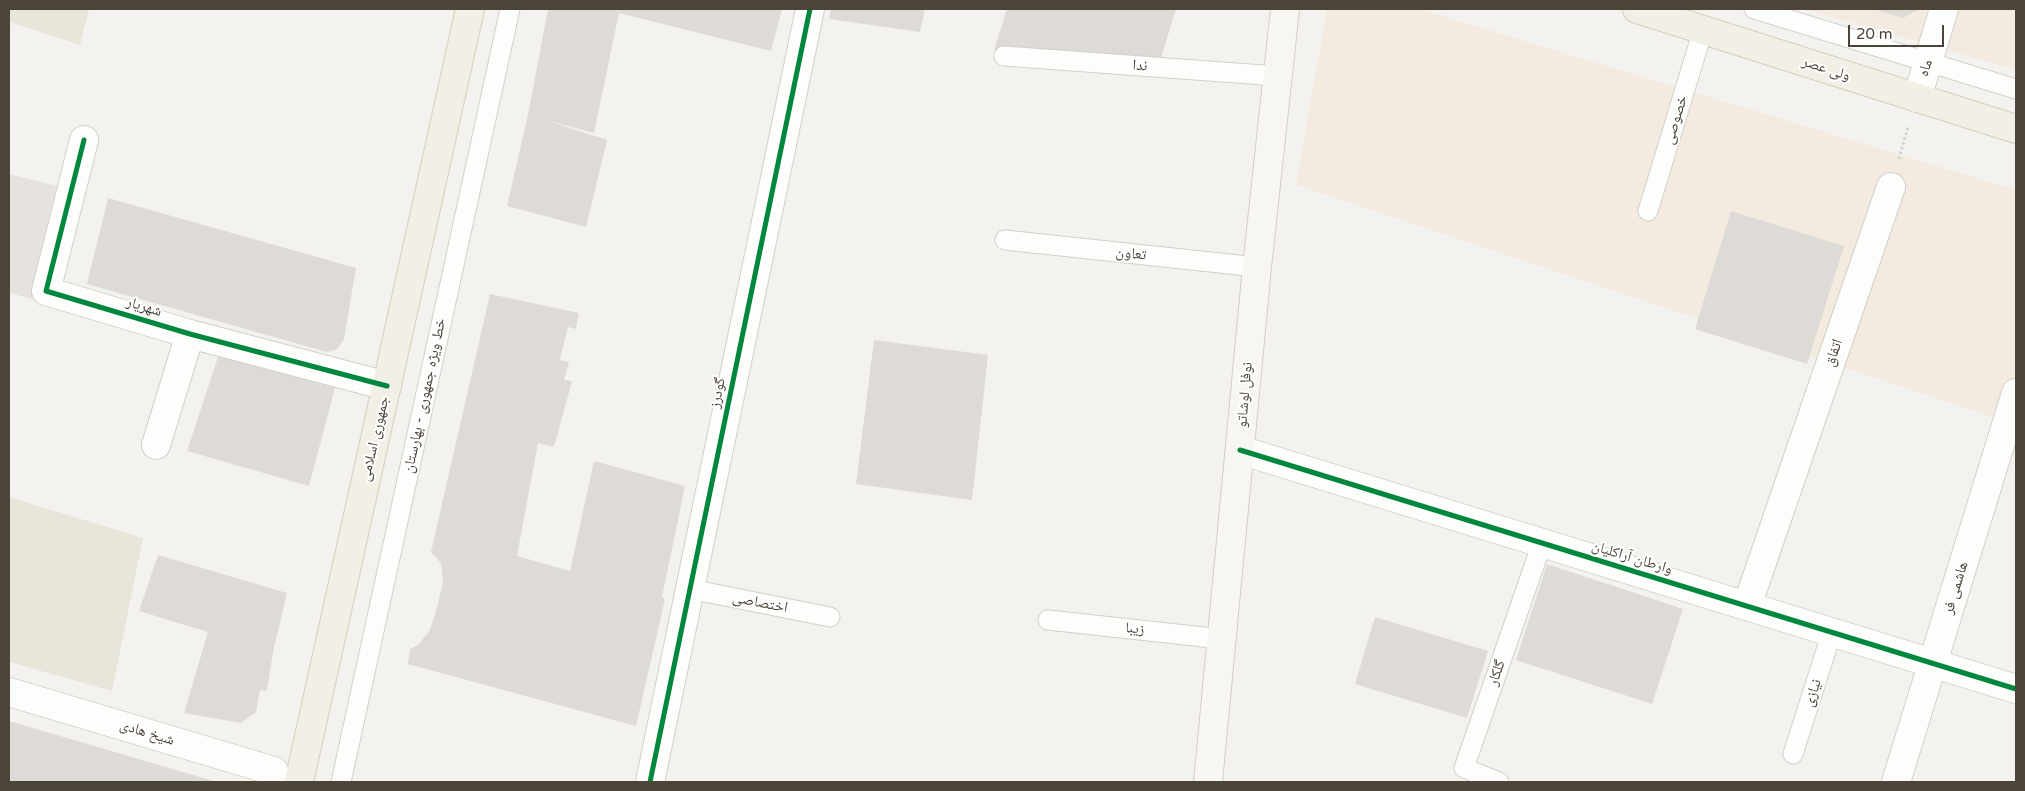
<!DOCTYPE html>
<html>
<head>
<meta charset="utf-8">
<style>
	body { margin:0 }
	#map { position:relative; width:2025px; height:791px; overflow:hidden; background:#f4f2ee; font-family:"Varela Round",sans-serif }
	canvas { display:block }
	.frame { position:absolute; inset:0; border:10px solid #4b4439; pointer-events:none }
	.scale { position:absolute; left:1848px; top:25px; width:96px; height:22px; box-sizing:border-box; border:2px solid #4b4439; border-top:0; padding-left:6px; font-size:15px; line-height:18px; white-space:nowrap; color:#4b4439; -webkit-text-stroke:4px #fff; paint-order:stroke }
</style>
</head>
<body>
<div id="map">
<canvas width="2025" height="791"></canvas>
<div class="frame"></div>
<div class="scale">20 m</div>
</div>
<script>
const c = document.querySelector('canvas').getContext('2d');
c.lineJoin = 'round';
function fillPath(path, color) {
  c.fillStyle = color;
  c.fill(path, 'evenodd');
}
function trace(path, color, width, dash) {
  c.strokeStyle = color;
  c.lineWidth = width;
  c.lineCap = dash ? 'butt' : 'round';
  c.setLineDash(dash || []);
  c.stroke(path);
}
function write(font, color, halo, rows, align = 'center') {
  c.font = font + ' "Varela Round","Noto Naskh Arabic",sans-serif';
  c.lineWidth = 4;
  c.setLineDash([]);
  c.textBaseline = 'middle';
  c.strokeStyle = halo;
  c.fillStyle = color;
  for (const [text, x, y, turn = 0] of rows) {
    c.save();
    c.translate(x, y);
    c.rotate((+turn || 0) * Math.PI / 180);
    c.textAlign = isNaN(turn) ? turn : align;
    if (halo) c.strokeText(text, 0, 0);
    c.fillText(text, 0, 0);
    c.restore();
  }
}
const commercial = new Path2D(`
	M1327,9H1419L2016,190V425L1296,185Z
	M1804,9H2016V70Z`);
const education = new Path2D(`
	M9,9H89L80,45L9,22Z
	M9,497L143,538L112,691L9,662Z`);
const parking = new Path2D(`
	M9,174L61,187L33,299L9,293Z`);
const building = new Path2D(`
	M548,9H782L771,51L619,13L594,133L545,120L607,140L586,227L507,206L528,115Z
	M831,9H925L920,32L829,19Z
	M1007,9H1176L1160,61L994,50Z
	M1873,9H1919L1903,18Z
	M108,198L356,268L344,339L337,349L327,352L87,284Z
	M1731,211L1844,246L1807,364L1695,329Z
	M490,294L579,313L576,329L568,327L560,360L569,362L564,380L572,381L554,447L538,443L517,556L570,571L594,461L685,486L662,597L665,599L636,726L408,664L410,649L418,645L430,630L436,611L443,583L441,563L431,552Z
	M874,340L988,355L972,500L856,484Z
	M219,354L335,388L309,486L187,451Z
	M158,555L287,593L273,652L267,691L260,690L256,712L241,723L184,713L208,632L139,611Z
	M1547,564L1683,609L1652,704L1516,660Z
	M1375,617L1488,651L1467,718L1355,684Z
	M9,721L217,782H9Z`);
const path = new Path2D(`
	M1899,159L1908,127`);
const service = new Path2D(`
	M1754,9L2016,89
	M1004,56L1277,76
	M1648,211L1703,30
	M1005,240L1257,267
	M690,589L830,617
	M1048,620L1222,639
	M1793,754L1832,632
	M341,782L510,9
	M1499,782L1464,768L1542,543`);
const minor = new Path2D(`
	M1917,98L1944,9
	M84,140L46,291L190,334L387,386
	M156,445L190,334
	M1240,450L2016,689
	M1747,606L1891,187
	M650,782L810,9
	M1896,782L2016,393`);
const tertiary = new Path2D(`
	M9,692L274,771L278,782`);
const secondary = new Path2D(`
	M1208,782L1257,267L1285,9`);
const primary = new Path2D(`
	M1637,9L2016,129
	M299,782L470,9`);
const cycleway = new Path2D(`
	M84,140L46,291L190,334L387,386
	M1240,450L2016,689
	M650,782L810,9`);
const streetNames = [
	["ندا",1140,66,4],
	["ماه",1926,68,-73],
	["ولی عصر",1826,69,18],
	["خصوصی",1676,120,-73],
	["تعاون",1131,254,6],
	["شهریار",144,307,17],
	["اتفاق",1834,353,-71],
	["گودرز",718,393,-78],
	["نوفل لوشاتو",1245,395,-85],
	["خط ویژه جمهوری - بهارستان",425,396,-78],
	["جمهوری اسلامی",375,439,-77],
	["وارطان آراکلیان",1632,558,17],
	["هاشمی فر",1956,588,-73],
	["اختصاصی",760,603,11],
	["زیبا",1135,629,6],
	["گلکار",1497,673,-71],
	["نیازی",1813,693,-72],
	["شیخ هادی",147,733,17]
];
fillPath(commercial, '#f3ebdf');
fillPath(education, '#eae5da');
fillPath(parking, '#e6e3df');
fillPath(building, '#dedbd6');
trace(service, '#d2d0cb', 21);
trace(minor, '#d2d0cb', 30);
trace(tertiary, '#d2d0cb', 30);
trace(secondary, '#d3cfc5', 30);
trace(primary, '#d6cebb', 30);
trace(path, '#d3d2cc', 3, [2.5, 2.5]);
trace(service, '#fdfdfc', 19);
trace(minor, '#fdfdfc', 28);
trace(tertiary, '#fdfdfc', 28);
trace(secondary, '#f7f6f1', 28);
trace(primary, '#f2efe6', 28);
trace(cycleway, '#00873e', 5);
write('15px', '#4b4439', '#fff', streetNames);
</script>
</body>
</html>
